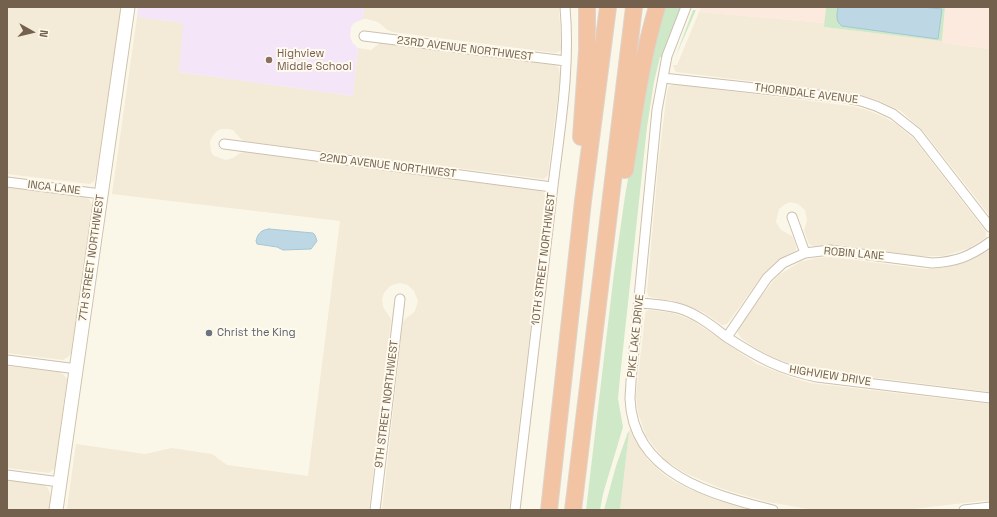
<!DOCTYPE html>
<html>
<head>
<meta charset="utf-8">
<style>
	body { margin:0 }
	#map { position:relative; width:997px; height:517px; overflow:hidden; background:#fbf7e8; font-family:"Space Grotesk",sans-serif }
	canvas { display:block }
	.frame { position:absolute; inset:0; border:8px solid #74614d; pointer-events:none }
	.north { position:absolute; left:12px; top:12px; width:40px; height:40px; -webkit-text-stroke:3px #fefaee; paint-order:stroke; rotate:98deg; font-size:11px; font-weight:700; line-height:16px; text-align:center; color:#74614d }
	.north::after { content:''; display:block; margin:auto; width:14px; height:18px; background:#74614d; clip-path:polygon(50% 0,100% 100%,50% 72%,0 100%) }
</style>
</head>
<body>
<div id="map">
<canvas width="997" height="517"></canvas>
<div class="frame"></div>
<div class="north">N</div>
</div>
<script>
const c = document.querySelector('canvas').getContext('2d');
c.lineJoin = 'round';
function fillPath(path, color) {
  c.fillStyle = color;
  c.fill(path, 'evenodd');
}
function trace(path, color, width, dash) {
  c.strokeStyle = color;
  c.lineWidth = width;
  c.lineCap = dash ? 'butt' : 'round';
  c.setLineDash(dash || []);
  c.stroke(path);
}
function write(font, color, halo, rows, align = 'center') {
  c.font = font + ' "Space Grotesk",sans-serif';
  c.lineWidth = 4;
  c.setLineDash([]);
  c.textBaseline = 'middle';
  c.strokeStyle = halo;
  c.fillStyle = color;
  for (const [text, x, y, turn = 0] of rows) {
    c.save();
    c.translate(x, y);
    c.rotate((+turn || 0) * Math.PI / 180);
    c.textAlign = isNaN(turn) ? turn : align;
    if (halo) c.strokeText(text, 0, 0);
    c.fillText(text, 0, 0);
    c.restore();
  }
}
const residential = new Path2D(`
	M7,7H121L96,176L94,181L90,184L7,174Z
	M364,7H559L561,49L560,51L556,53L392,32L386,29L378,22L367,19H363Z
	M699,12L825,23L824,27L942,41V43L990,49V216L924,132L901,111L890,106L876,99L850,93L676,72L674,69L673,65H677Z
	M137,17L184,23L179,72L353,96L358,48L371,50L380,43L555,65L559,68L560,78L548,175L544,179L244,141L240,138L233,130L229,129H221L217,131L214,134L210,141L211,152L214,156L226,160L233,158L240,153L244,152L541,191L544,193L546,198L509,510H382L403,322L406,318L412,314L415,311L418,301L414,291L408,285L400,283L392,285L389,287L384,293L382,299L383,307L391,319V322L369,510H70L67,508L76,444L145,454L172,448L212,454L227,465L308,476L340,221L112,194Z
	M673,84L851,106L867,110L884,117L896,124L914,139L986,232V237L970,248L943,256H919L839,245L813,246L809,244L804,231L807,220L805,210L798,204L790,202L784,205L779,209L776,222L781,230L792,236L796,246V250L779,260L764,273L727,324L722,325L703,312L691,307L674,301L650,297L648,295L647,291L659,157L667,92L669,86Z
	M7,186L83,196L89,199L92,204L71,353L69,356L63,360L7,353Z
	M990,250V392L807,369L781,361L772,357L754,347L741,338L738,333V328L773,281L779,275L800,262L816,258L831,257L926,269L942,268L970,261Z
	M650,310L673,313L692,320L757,364L793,378L810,383L990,404V500L904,510H814L768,502L736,493L720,488L685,473L665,460L652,444L646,436L638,413L636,396L645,315L646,311Z
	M7,366L59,372L64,375L67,379L55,466L54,469L49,473L7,468Z
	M630,429L633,437L647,459L663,474L675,482L687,488L719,501L749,510H620L629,433L628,432Z
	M7,480L44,485L48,488L51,497L49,510H7Z`);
const commercial = new Path2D(`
	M701,7H826L825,23L699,12Z
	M945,7H990V49L942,43Z`);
const education = new Path2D(`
	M138,7H364L363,19L354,23L351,27L350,36L352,42L358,48L353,96L179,72L183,23L137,17Z`);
const green = new Path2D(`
	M661,7H681L663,57H660L654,82L647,127L620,377L618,399L623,427L603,494L600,510H586L614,273L625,196L628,179L631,169Z
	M826,7H838L837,16L938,39L941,9L920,7H945L942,41L824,27Z
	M693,10H696L675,58Z
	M628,432L629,433L620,510H604L616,466Z`);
const water = new Path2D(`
	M838,7H920L942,9L938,39L842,26C835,21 837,14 838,7Z
	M269,229L313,233L315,235L317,241L311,249L283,250L277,247L257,244L256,241C258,233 261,230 269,229Z`);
const street = new Path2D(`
	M686,7L667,56L657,110L631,381C631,387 630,393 630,399C633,475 713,495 773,510
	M364,36L566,61
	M663,78L846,98L861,101L876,106L893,114L917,133L990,227
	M224,144L552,187
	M7,182L101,194
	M792,217L805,253
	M639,303C653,304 668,305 681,309C699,315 713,327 728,338C759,358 781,370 817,377L990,398
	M727,337L767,278L783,263L805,253L830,250L932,263C956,262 971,256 990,242
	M7,360L77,369
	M7,475L60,482
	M375,510L400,299
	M515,510C527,408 539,305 551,203C558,138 571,73 565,7
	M964,510L990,507`);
const secondary = new Path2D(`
	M56,510L128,7`);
const highway = new Path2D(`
	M581,137L587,51V7
	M625,170C634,115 641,60 657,7
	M549,510L583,201L608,7
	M573,510L634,7`);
const markers = [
	[269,60,4,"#8d6e63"],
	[209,333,4,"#6b7280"]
];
const streetNames = [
	["23RD AVENUE NORTHWEST",465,49,7],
	["THORNDALE AVENUE",806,94,7],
	["22ND AVENUE NORTHWEST",388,166,7],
	["INCA LANE",54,188,7],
	["ROBIN LANE",854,254,5],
	["7TH STREET NORTHWEST",92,258,-82],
	["10TH STREET NORTHWEST",544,259,-83],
	["PIKE LAKE DRIVE",636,336,-84],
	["HIGHVIEW DRIVE",830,376,9],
	["9TH STREET NORTHWEST",387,404,-83]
];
const educationNames = [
	["Highview",277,54],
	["Middle School",277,67]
];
const worshipNames = [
	["Christ the King",217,333]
];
fillPath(residential, '#f3ead7');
fillPath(commercial, '#fbeadd');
fillPath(education, '#f4e5f8');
fillPath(green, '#cfe8c7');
fillPath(water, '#bdd8e4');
trace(water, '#a4c6d5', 1);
trace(street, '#cdc0af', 11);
trace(secondary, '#cfc2ac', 15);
trace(highway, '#dbd6d1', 18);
trace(street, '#fff', 9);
trace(secondary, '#fff', 13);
trace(highway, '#f2c4a3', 16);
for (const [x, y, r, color] of markers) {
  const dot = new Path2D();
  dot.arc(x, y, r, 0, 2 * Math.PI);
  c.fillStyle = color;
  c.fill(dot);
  trace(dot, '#fefaee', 1.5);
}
write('11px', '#74614d', '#fefaee', streetNames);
write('11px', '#785e54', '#fefaee', educationNames, 'left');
write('11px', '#5b616d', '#fefaee', worshipNames, 'left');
</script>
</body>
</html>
